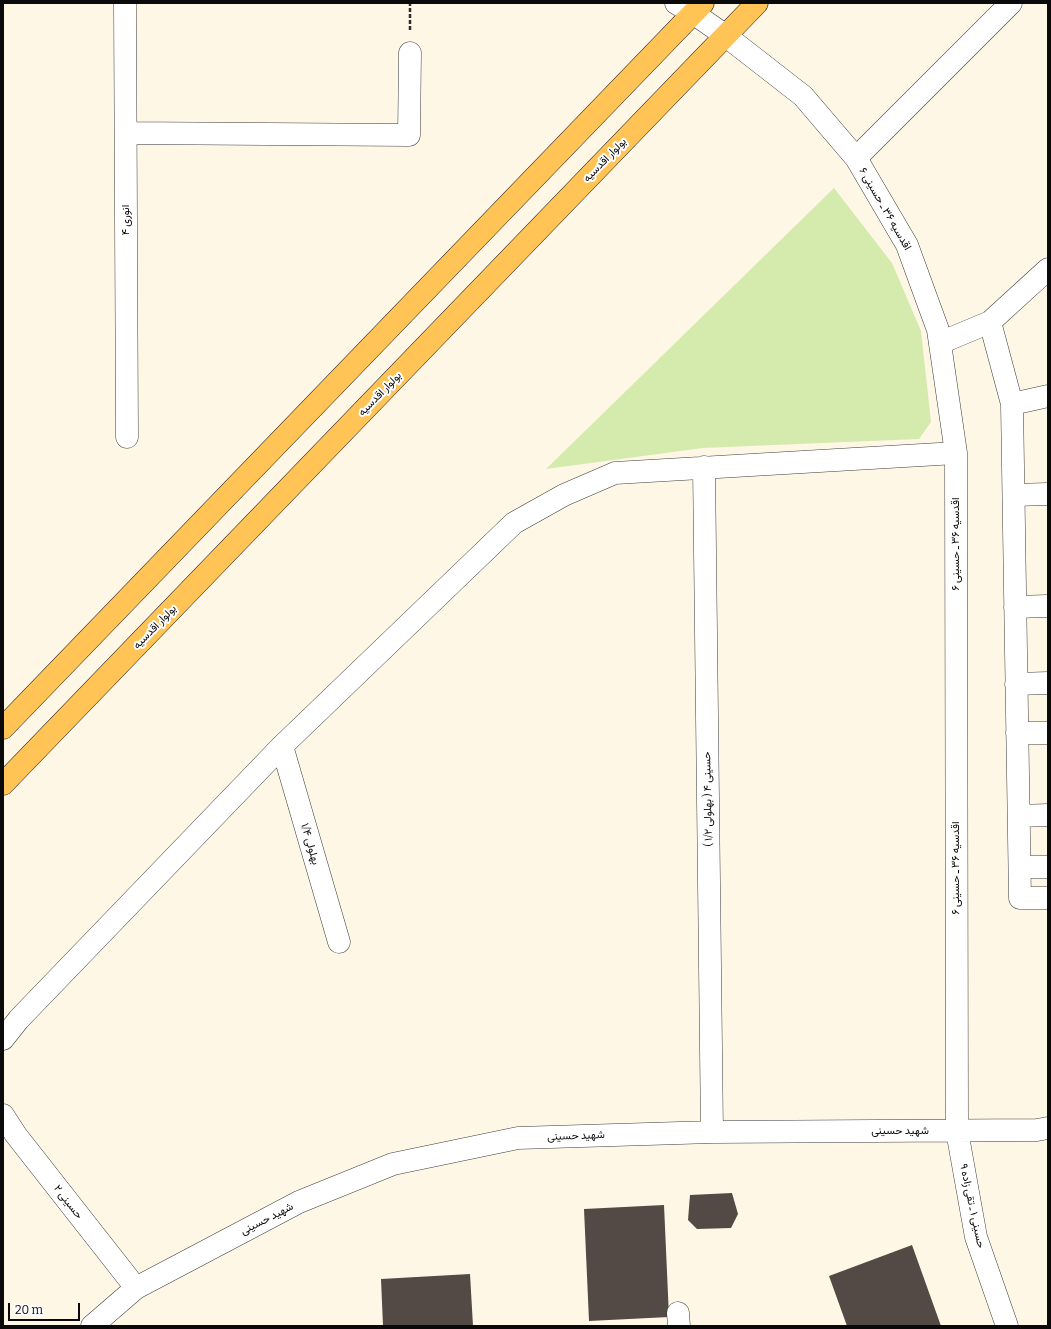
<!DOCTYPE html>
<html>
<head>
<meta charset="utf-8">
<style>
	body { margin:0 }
	#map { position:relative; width:1051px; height:1329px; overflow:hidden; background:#fff7e6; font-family:Bitter,serif }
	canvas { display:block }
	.frame { position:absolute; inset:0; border:4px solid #0a0a0a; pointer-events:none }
	.scale { position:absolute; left:8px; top:1303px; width:72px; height:18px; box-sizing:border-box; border:2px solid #0a0a0a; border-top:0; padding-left:5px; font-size:12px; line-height:14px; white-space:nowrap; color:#0a0a0a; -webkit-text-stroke:3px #fff; paint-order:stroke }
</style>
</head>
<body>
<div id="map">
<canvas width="1051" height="1329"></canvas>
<div class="frame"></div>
<div class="scale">20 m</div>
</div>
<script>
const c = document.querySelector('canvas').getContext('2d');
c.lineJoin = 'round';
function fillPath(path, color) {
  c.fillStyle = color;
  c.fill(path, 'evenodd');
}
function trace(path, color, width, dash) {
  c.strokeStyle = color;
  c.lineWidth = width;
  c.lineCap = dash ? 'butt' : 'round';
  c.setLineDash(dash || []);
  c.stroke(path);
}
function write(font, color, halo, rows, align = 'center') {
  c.font = font + ' Bitter,Vazirmatn,serif';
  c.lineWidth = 4;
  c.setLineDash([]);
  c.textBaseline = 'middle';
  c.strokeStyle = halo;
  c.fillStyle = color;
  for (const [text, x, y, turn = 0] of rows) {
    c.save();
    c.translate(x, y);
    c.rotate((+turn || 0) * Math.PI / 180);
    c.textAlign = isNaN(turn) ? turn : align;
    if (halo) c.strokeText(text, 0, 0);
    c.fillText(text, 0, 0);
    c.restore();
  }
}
const green = new Path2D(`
	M834,188L892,263L921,331L931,422L919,439L703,448L546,469Z`);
const building = new Path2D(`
	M732,1193L738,1214L731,1228L697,1229L688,1220L690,1195Z
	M664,1205L669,1317L589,1321L584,1209Z
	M912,1245L941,1326H847L829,1276Z
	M470,1274L473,1326H383L381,1279Z`);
const path = new Path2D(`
	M410,30V3`);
const minor = new Path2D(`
	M125,3L127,437
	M676,3L693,13L726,36L803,96L856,158L907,245L938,330L956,453L957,1131L976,1237L1007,1326
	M126,133L409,135L410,53
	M856,158L1011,3
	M990,322L1048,269
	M940,343L990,322L1012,404L1020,898H1048
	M1012,404L1048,396
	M704,467L712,1132
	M1014,495L1048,494
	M1015,607L1048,606
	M1016,684L1048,683
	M1017,733H1048
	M282,746L339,942
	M1019,816L1048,815
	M1020,867H1048
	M3,1039L19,1019L282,746L514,523L564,495L615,473L956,453
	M3,1115L16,1135L136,1288
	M678,1313L679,1326
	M92,1326L136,1288L299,1202L393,1164L518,1138L712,1132L1037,1130L1048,1128`);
const major = new Path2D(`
	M3,728L703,3
	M3,784L757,3`);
const streetNames = [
	["بولوار اقدسیه",605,160,-46],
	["اقدسیه ۳۶ ـ حسینی ۶",885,209,60],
	["انوری ۴",126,220,-90],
	["بولوار اقدسیه",380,394,-46],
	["اقدسیه ۳۶ ـ حسینی ۶",956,544,-90],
	["بولوار اقدسیه",155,627,-46],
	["حسینی ۴ ( بهلولی ۱/۲ )",708,799,-91],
	["بهلولی ۱/۴",310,844,74],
	["اقدسیه ۳۶ ـ حسینی ۶",956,868,-90],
	["شهید حسینی",900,1131],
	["شهید حسینی",576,1136,-2],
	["حسینی ۲",68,1202,52],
	["حسینی ۱ ـ تقی زاده ۹",972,1206,78],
	["شهید حسینی",267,1219,-27]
];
fillPath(green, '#d5ebae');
fillPath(building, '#534945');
trace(minor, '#3d3d3d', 23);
trace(major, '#1b1b1b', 23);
trace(path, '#2c2c2c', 2.5, [4, 2]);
trace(minor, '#fff', 22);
trace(major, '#ffc356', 22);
write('11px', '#0a0a0a', '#fff', streetNames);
</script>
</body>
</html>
